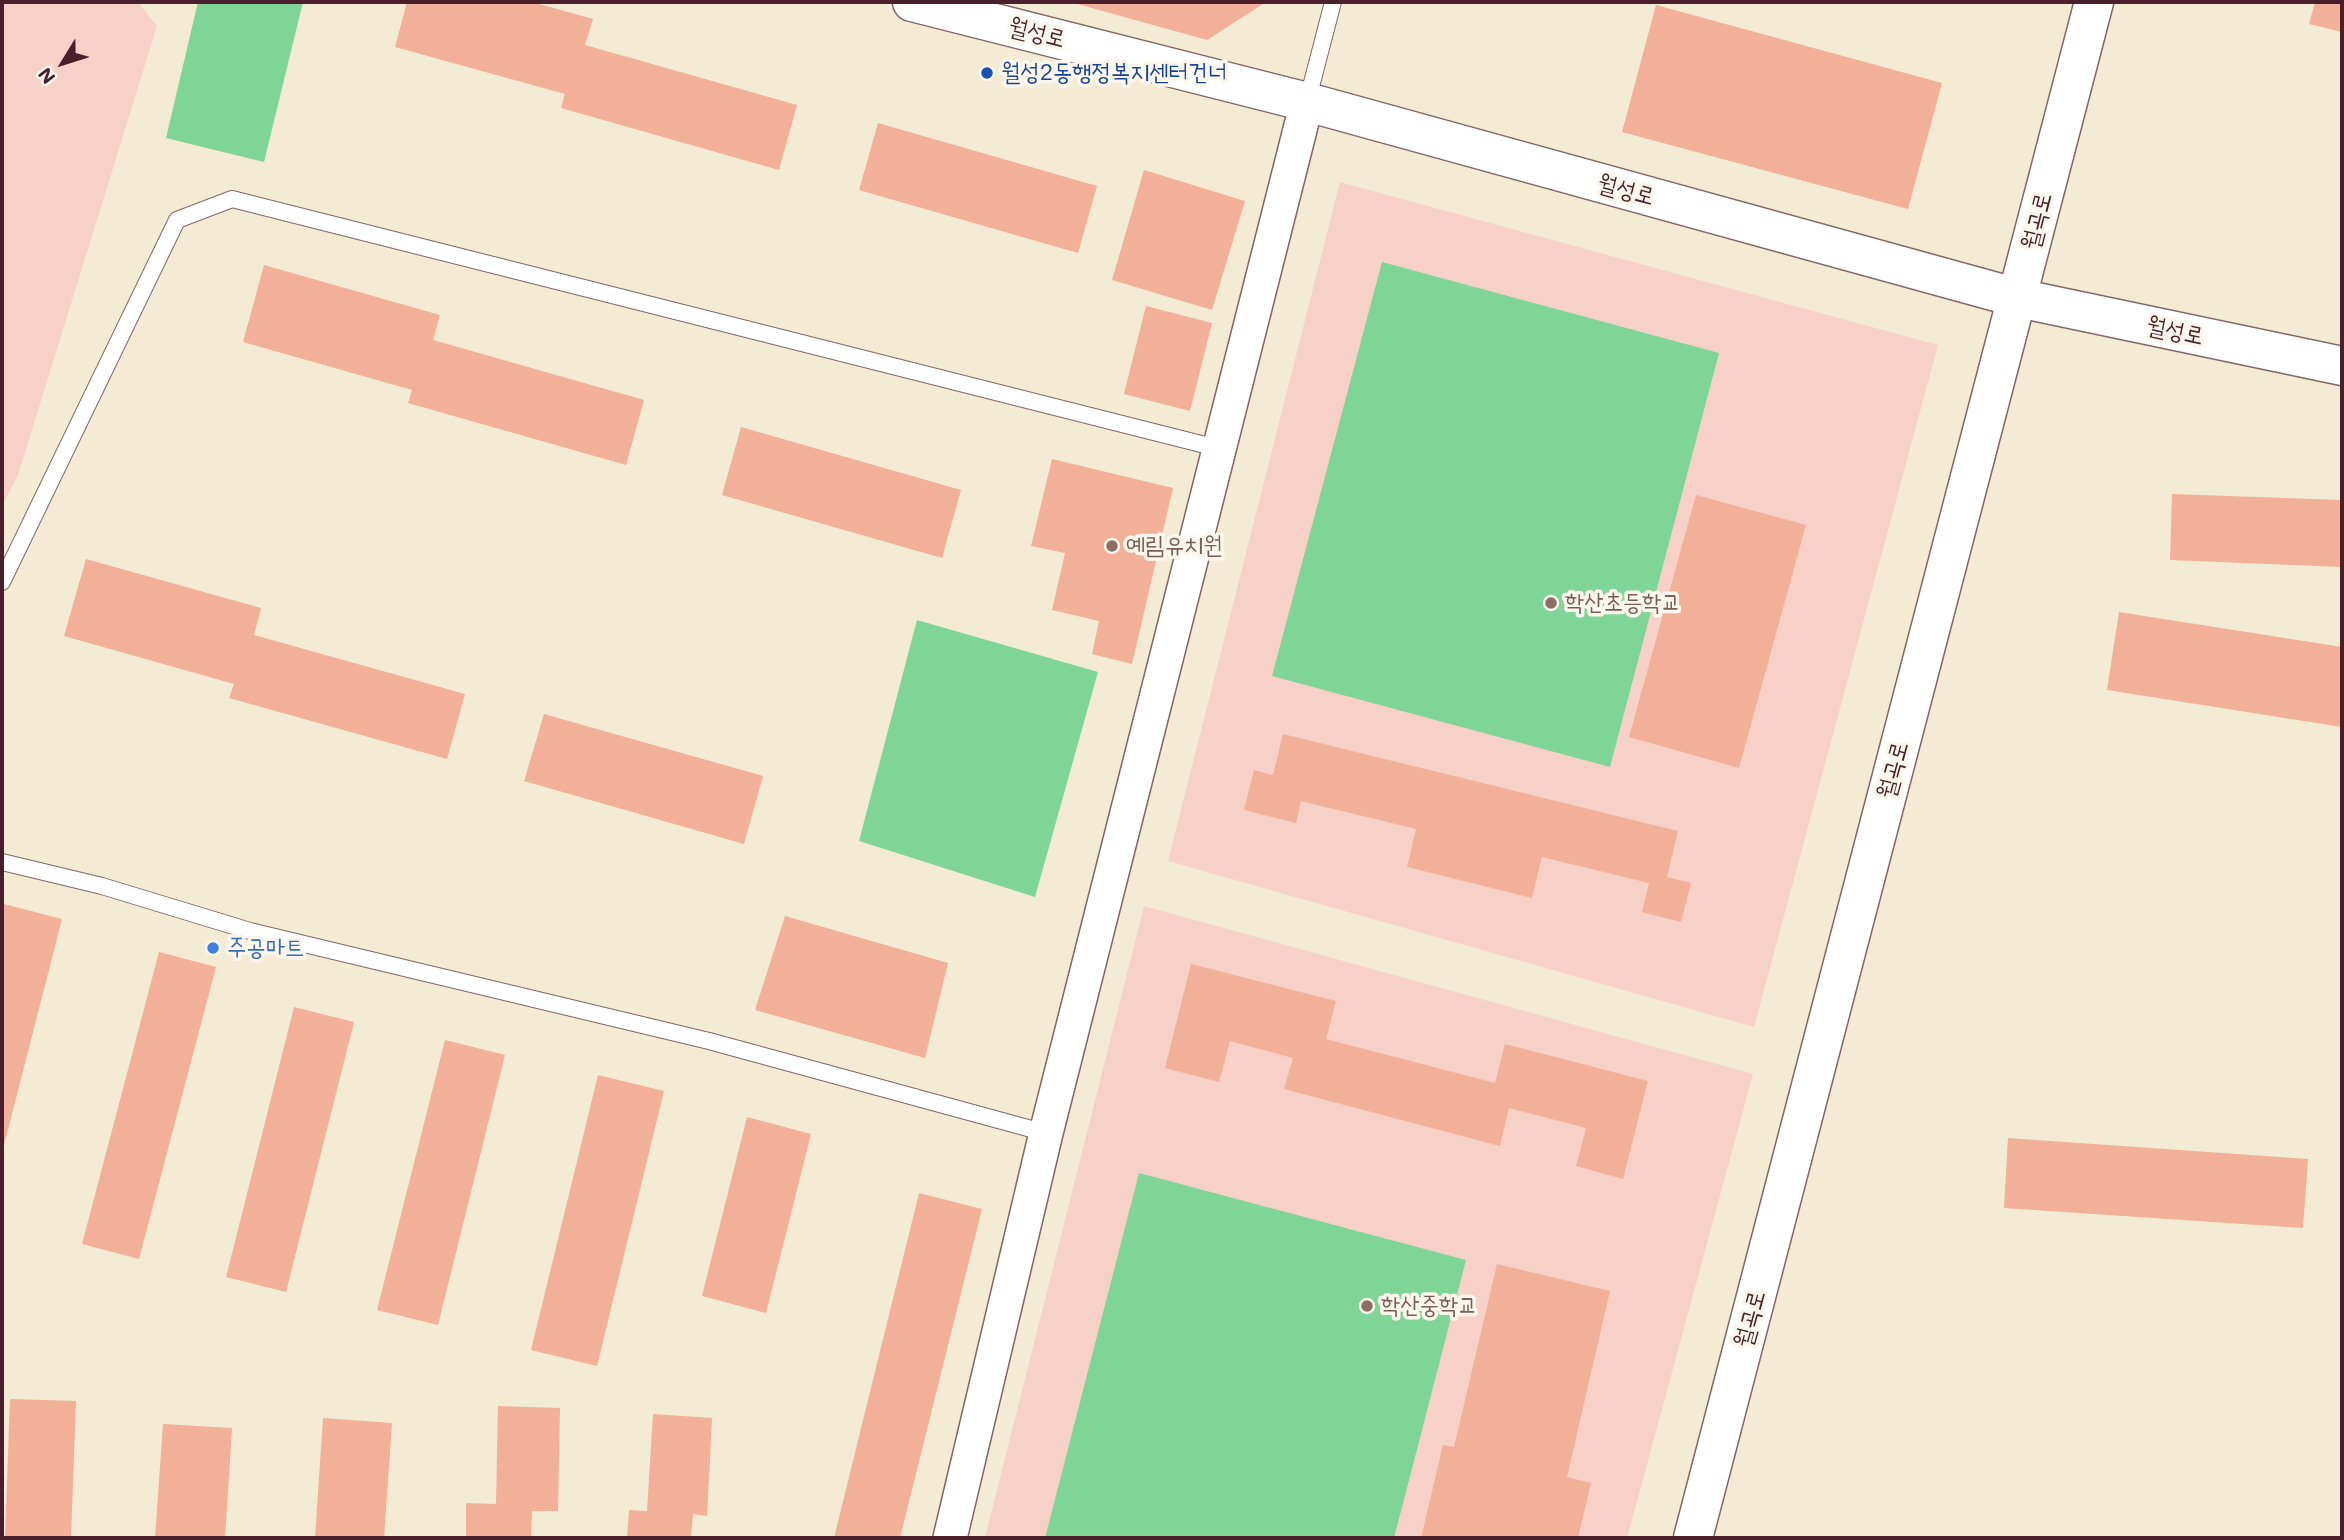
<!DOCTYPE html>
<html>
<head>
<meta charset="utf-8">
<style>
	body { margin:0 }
	#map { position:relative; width:2344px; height:1540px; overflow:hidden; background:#f3ebd3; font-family:Mali,sans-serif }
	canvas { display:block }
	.frame { position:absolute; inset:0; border:4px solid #4a1f2b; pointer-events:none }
	.north { position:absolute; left:28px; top:28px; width:70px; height:70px; -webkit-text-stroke:5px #fbf7ec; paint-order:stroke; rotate:232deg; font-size:19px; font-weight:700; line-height:28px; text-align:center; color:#4a1f2b }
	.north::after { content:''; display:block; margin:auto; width:24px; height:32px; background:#4a1f2b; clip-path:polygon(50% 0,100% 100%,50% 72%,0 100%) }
</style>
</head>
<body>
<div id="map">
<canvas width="2344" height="1540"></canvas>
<div class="frame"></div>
<div class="north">N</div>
</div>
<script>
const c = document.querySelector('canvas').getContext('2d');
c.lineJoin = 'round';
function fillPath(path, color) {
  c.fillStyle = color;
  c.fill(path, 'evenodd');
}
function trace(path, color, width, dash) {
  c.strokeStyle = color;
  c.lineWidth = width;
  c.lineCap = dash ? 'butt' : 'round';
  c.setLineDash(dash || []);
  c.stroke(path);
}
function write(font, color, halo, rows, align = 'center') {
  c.font = font + ' Mali,"Poor Story",sans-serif';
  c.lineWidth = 7;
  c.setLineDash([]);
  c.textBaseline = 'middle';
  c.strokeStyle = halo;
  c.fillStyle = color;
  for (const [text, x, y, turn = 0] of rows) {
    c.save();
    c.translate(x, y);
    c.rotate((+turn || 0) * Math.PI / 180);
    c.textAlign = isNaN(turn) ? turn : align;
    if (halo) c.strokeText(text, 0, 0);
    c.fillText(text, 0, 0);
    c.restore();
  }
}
const built = new Path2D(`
	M2,2H138L157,26L18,475L2,506Z
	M1340,182L1938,345L1754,1027L1168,861Z
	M1144,906L1753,1074L1627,1538H985Z`);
const green = new Path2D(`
	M198,2H303L264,162L166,138Z
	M1382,262L1719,353L1610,767L1272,676Z
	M917,620L1098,672L1035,897L859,841Z
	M1139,1173L1466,1260L1394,1538H1045Z`);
const building = new Path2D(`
	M407,2H532L593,19L585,45L797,105L779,170L561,108L565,94L395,47Z
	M1266,2L1207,40L1074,3L1075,2Z
	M2315,2H2342V32L2309,24Z
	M1656,5L1942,83L1908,209L1622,132Z
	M878,123L1097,186L1078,253L859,190Z
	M1144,170L1245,201L1212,310L1112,280Z
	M264,265L440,315L433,340L644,400L626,465L408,403L412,390L243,342Z
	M1146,306L1212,323L1190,411L1124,394Z
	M741,427L961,490L942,558L722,495Z
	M1052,459L1173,488L1132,664L1092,654L1099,621L1052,610L1065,553L1031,546Z
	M2172,494L2342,500V567L2170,560Z
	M1696,495L1806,525L1739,768L1629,737Z
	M86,559L261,608L254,635L465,694L447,759L229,698L234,684L64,636Z
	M2119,612L2342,647V727L2107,690Z
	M544,714L763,776L744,844L524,781Z
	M1283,734L1678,831L1667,877L1691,883L1681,922L1642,912L1649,883L1542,857L1532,898L1407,867L1416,829L1301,801L1296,823L1244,810L1254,770L1273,775Z
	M4,904L62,919L3,1149L2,911Z
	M785,916L948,963L925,1058L755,1010Z
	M159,952L216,967L139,1259L82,1244Z
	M1191,964L1336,1001L1326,1039L1495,1083L1505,1044L1648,1081L1623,1179L1576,1166L1586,1128L1509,1108L1500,1146L1284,1089L1293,1058L1230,1041L1219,1082L1165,1068Z
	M294,1007L354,1022L286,1292L226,1277Z
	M445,1040L505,1055L438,1325L377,1310Z
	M598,1075L664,1091L597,1366L531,1350Z
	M747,1117L811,1134L766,1313L702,1296Z
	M2008,1138L2308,1159L2303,1228L2004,1208Z
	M919,1193L982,1209L900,1538H834Z
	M1497,1264L1610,1291L1567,1477L1591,1483L1578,1538H1421L1443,1445L1454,1447Z
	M10,1399L76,1401L71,1538H5Z
	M498,1406L560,1408L558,1511H532L531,1538H466V1503L496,1504Z
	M653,1414L712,1418L707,1516L693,1514L691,1538H627L629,1510L647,1511Z
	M323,1418L392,1423L384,1538H315Z
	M163,1424L232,1428L225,1538H155Z`);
const service = new Path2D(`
	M1307,102L1333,2
	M2,582L177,220L232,199L1221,449
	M2,862L102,886L250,931L709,1041L1046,1133`);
const minor = new Path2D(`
	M950,1538L1046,1133L1307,102`);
const tertiary = new Path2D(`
	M912,2L1307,102L2018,298L2342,366`);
const secondary = new Path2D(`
	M1693,1538L2094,2`);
const markers = [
	[987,73,7,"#1a4fb4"],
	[1112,546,7,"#8d6e63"],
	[1551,603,7,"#8d6e63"],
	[213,948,7,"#3f7fe0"],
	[1367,1306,7,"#8d6e63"]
];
const streetNames = [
	["월성로",1037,33,14],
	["월성로",1626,190,15],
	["월곡로",2037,221,-76],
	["월성로",2175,331,12],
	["월곡로",1893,770,-75],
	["월곡로",1750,1319,-75]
];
const transitNames = [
	["월성2동행정복지센터건너",1001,73]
];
const educationNames = [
	["예림유치원",1126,546],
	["학산초등학교",1565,603],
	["학산중학교",1381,1306]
];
const shopNames = [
	["주공마트",227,948]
];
fillPath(built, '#f7d1c7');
fillPath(green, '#7fd497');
fillPath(building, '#f2b098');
trace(service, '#856666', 18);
trace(minor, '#856666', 36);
trace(tertiary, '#856666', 41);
trace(secondary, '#856666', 41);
trace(service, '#fff', 16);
trace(minor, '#fff', 33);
trace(tertiary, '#fff', 38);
trace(secondary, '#fff', 38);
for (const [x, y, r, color] of markers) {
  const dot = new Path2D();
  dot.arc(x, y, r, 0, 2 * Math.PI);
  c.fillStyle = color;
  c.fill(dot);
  trace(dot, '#fbf7ec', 2.5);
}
write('24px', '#4a1f2b', '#fbf7ec', streetNames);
write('24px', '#164399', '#fbf7ec', transitNames, 'left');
write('24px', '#785e54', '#fbf7ec', educationNames, 'left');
write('24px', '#366cbe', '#fbf7ec', shopNames, 'left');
</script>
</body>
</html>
